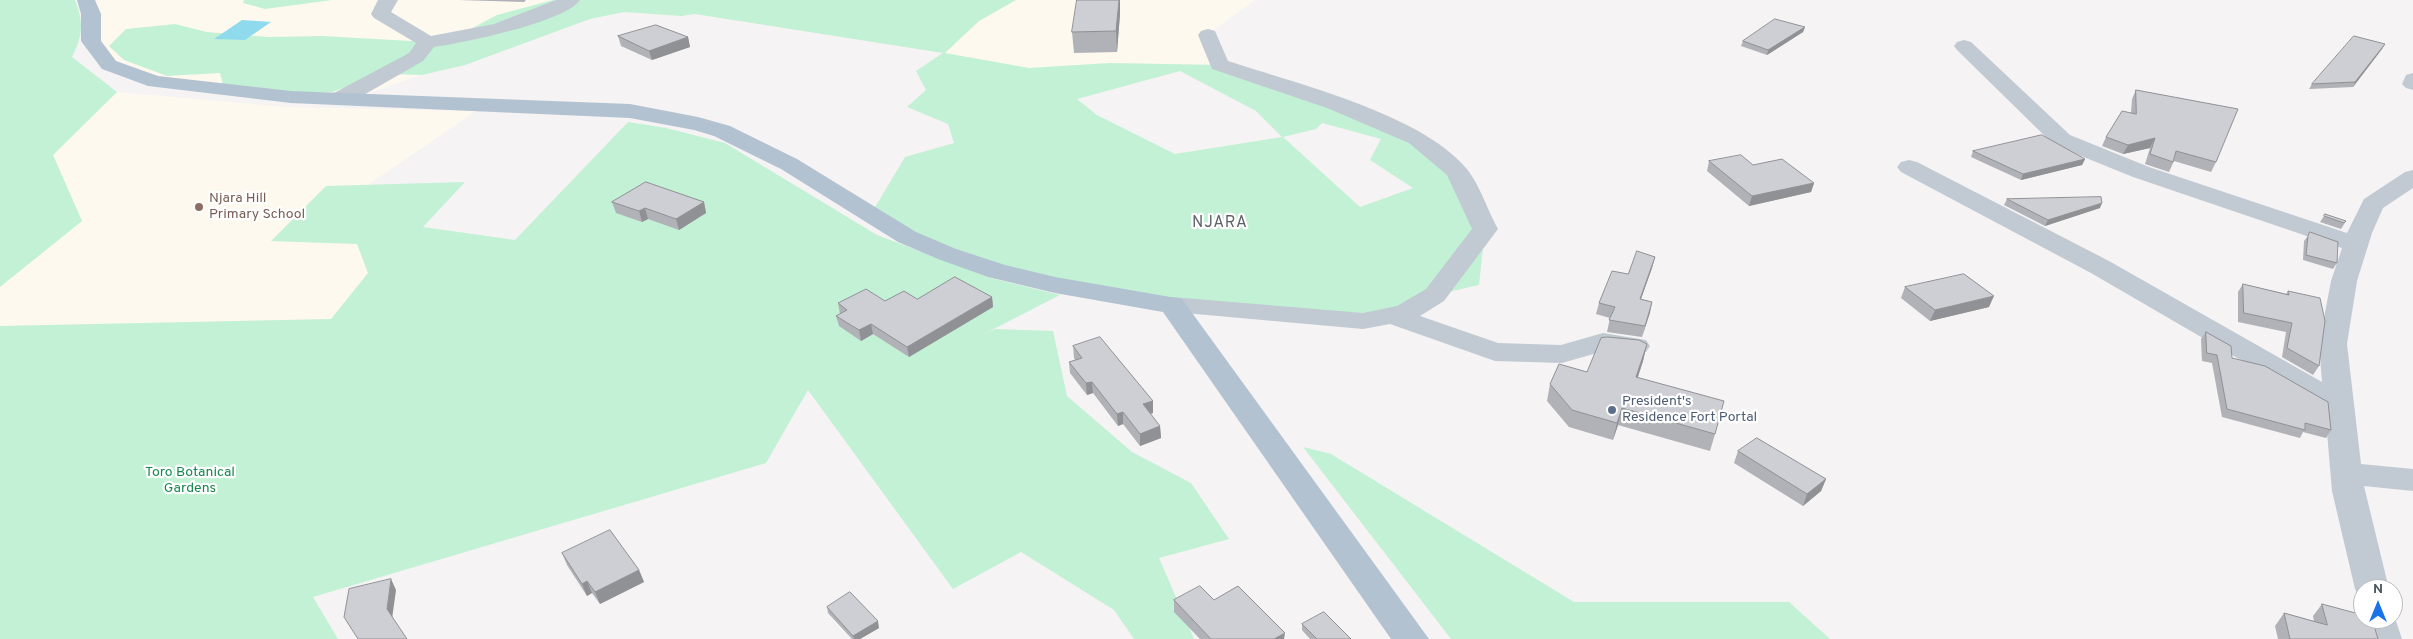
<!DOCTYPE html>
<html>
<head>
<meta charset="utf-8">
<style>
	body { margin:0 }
	#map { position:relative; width:2413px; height:639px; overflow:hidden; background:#f5f3f3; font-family:Overpass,sans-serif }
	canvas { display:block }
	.north { position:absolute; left:2353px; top:579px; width:50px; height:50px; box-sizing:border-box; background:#fff; border:1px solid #b7bbc0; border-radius:50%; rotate:0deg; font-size:14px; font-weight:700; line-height:20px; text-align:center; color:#4a5661 }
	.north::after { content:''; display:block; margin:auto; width:18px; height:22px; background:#1a73e8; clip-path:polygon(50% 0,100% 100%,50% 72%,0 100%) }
</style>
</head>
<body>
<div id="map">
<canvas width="2413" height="639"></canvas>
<div class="north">N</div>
</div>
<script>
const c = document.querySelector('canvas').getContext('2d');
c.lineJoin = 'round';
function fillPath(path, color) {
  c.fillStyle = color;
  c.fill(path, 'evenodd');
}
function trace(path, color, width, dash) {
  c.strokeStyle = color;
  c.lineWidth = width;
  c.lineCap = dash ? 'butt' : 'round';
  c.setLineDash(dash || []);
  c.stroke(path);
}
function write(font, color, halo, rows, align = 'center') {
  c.font = font + ' Overpass,sans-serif';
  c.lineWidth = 4.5;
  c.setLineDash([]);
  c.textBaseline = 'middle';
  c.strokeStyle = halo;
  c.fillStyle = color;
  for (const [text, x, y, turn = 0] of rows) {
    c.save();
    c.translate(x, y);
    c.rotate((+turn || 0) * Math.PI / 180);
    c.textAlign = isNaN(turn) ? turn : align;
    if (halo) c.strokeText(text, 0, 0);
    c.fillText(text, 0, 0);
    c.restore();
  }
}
const commercial = new Path2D(`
	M97,0H619L627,3L352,99L155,82L109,65L91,14Z
	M1016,0H1255L1208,34L1219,65L1110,63L1029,68L944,53L979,21Z
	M117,92L288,107L476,111L368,185L326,186L272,241L358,244L368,273L331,319L0,326V287L82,221L53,155Z`);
const green = new Path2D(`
	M0,0H75C84,23 83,35 72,57L117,92L53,155L82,221L0,287Z
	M244,0H332L265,9L243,3Z
	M553,0H1016L979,21L945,53L1029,68L1110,63L1219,65L1417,138L1457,172L1485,229L1479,285L1435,295L1391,315L1172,305L997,271L871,214L905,157L954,143L948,124L907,107L926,90L916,71L943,53L695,14L681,16L624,12L590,19L465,65L422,75L383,74L332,92L274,95L224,89L220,73L167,76L124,60L109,46L126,29L175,24L207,32L268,37L323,36L428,42L467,31L497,15ZM1180,71L1256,111L1282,137L1175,154L1097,115L1077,99ZM1322,123L1381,139L1370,160L1413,188L1360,207L1283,137L1316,129Z
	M628,122L666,128L725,143L877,235L991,278L1060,295L982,335L995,329L1053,331L1067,396L1132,452L1191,483L1229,539L1159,558L1194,639H1134L1114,610L1021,552L953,589L808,390L766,463L313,597L338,639H0V326L331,319L368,273L357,244L271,241L326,186L465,182L423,227L515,240Z
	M1303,447L1331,454L1574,602H1789L1830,639H1451Z`);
const water = new Path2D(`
	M242,20L271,22L245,40L214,39Z`);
const minor = new Path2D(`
	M378,0H398L391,12L431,36L494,24L556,0H580C565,22 463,43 434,47L423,61L348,104L340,105L332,104L329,99L332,94L409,53L416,43L374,18L371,14Z
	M1208,29L1215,31L1228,61C1295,83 1421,114 1466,168C1479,183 1488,211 1498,229L1444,301L1420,316L1498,343L1561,345L1603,333L1646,340L1650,346L1646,352L1636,355L1604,351L1562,363L1495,361L1390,324L1363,329L1162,311L1158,305L1162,299L1172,297L1363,313L1397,306L1426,289L1472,229L1447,175L1409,143L1327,108L1212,69L1198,35L1201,31Z
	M1964,40L1971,42L2070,135L2149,167L2347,233L2364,199L2405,172L2413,170V188L2383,208L2372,233L2357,281L2347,344L2361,464L2413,469V491L2364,486L2389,589H2363V599L2360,598L2355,589L2332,491L2325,409L2091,273L1901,172L1897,167L1901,162L1909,160L1917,162L2109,261L2322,382L2319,344L2331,281L2342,248L2133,177L2054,145L1957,50L1954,46L1957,42Z
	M2413,73V90L2406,88L2402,84L2406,75Z
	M2393,612L2402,639H2366L2361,619L2363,616V619H2393Z`);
const major = new Path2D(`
	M77,0H95L101,14V41L116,61L158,76L291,91L630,104L698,117L730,126L797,159L916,232L956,249L1005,265L1055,277L1182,299L1429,639H1391L1163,312L1055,293L988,277L938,259L898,242L781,169L714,136L694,130L630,118L291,103L148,86L102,69L81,41V14Z`);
const wall = new Path2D(`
	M458,0H526L524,2Z
	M1120,14L1117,52L1074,53L1072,32Z
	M1805,27L1803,32L1767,55L1741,46L1743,41Z
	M618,36L688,37L690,47L652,60L621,46Z
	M2385,44L2382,49L2353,87L2309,89L2312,84Z
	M2136,90L2216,162L2211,172L2174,161L2169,172L2145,164L2150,148L2123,154L2102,146L2106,137L2131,113L2132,99Z
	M1973,151L2085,159L2082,165L2021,180L1971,157Z
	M1709,161L1753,165L1814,183L1811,192L1749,206L1707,171Z
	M2007,199L2100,208L2045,226L2004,205Z
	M612,202H704L706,213L679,230L648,219L642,222L616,213Z
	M2324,216L2346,221L2341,229L2320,222Z
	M2308,236L2337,263L2333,269L2303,260L2304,241Z
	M1655,257L1652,268L1641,299L1652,302L1642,337L1607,332L1610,318L1596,314L1599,303L1628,274Z
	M2243,284L2286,294L2288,291L2319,366L2313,375L2282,357L2286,332L2238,322V292Z
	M1905,287L1989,307L1930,321L1901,298Z
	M992,297L993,307L909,357L873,334L861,341L839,326L836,316L840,314L838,303L917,299Z
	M2206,332L2232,358L2331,430L2326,438L2303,432L2300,438L2222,417L2212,363L2202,361L2201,339Z
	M1647,344L1643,361L1638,377L1715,434L1710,451L1618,425L1613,440L1569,427L1547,401L1550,384L1587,372Z
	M1073,346L1153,401V413L1150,414L1160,426L1161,438L1140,446L1123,424L1118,426L1093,393L1087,395L1070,373L1069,362L1075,360L1074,358Z
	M1738,451L1826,479L1821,491L1803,506L1734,463Z
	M562,553L639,570L644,582L600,604L592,593L587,596L567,565Z
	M1174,600H1214L1284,639H1200L1174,612Z
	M2322,604L2378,639H2278L2275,626L2284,613L2314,621L2313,616Z
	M827,607L879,628L860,639H852L828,613Z
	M1302,624L1351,639H1310L1302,630Z`);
const shadedWall = new Path2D(`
	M1119,0H1120V14L1117,52L1116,31Z
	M1805,27L1803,32L1767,55L1768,50Z
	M688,37L690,47L652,60L649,51Z
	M2385,44L2382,49L2353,87L2355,82Z
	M2155,138L2150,148L2123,154L2128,145Z
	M2085,159L2082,165L2021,180L2023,174Z
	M1814,183L1811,192L1749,206L1752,196Z
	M704,202L706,213L679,230L676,219Z
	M2102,203L2100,208L2045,226L2048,220Z
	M645,208L648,219L642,222L639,211Z
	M1655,257L1652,268L1637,310L1640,299Z
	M1994,296L1989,307L1930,321L1935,310Z
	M992,297L993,307L909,357L907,347Z
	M1652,302L1650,313L1642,337L1645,326Z
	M871,324L873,334L861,341L859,330Z
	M1647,344L1643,361L1632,394L1636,377Z
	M1092,382L1093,393L1087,395L1086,383Z
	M1153,401V413L1143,416V404Z
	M1622,408L1618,425L1613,440L1617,423Z
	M1123,412V424L1118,426L1117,414Z
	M1160,426L1161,438L1140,446V434Z
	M1826,479L1821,491L1803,506L1807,494Z
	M639,570L644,582L600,604L595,592Z
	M391,579L396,590L392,619L387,609Z
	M587,581L592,593L587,596L582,584Z
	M878,621L879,628L860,639H854L853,636Z
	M1285,633L1284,639H1274Z`);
const building = new Path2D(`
	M1077,0H1119L1116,31L1072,32Z
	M1775,19L1805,27L1768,50L1743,41Z
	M656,25L688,37L649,51L618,36Z
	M2354,36L2385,44L2355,82L2312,84Z
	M2136,90L2238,109L2216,162L2176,151L2173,162L2150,154L2155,138L2128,145L2106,137L2122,111L2136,114Z
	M2042,135L2085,159L2023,174L1973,151Z
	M1741,155L1753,165L1782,159L1814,183L1752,196L1709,161Z
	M646,182L704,202L676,219L645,208L639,211L612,202Z
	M2101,197L2102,203L2048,220L2007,199Z
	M2325,214L2346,221L2344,223L2324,216Z
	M2310,232L2338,242L2337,263L2306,255L2308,236Z
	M1637,251L1655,257L1640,299L1652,302L1645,326L1609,320L1615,307L1599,303L1612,271L1628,274Z
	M1964,274L1994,296L1935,310L1905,287Z
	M955,277L992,297L907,347L871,324L859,330L836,316L847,310L838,303L866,289L885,301L904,291L917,299Z
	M2243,284L2289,295L2288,291L2320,298L2325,321L2319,366L2287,348L2292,323L2244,313Z
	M2206,332L2231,346L2232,358L2265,366L2328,402L2331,430L2305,423V430L2227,409L2217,355L2207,353Z
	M1100,337L1153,401L1143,404L1160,426L1140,434L1123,412L1117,414L1092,382L1086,383L1069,362L1082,358L1073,346Z
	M1608,337L1639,340L1647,344L1636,377L1724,401L1715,434L1622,408L1617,423L1572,410L1550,384L1559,364L1587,372L1601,338Z
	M1757,438L1826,479L1807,494L1738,451Z
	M610,530L639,570L595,592L587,581L582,584L562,553Z
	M391,579L387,609L407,639H358L344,617L349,589Z
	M1200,586L1214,600L1238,586L1285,633L1274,639H1211L1174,600Z
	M850,592L878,621L853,636L827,607Z
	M2322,604L2363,615V619H2372L2378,639H2290L2284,613L2327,625Z
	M1324,612L1351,639H1317L1302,624Z`);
const markers = [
	[199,207,5,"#8d6e63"],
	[1612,410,5,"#5c6f8a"]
];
const educationNames = [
	["Njara Hill",209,199],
	["Primary School",209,215]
];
const serviceNames = [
	["President's",1622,402],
	["Residence Fort Portal",1622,418]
];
const parkNames = [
	["Toro Botanical",190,473],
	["Gardens",190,489]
];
const quarterNames = [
	["NJARA",1220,224]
];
fillPath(commercial, '#fdf9ef');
fillPath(green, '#c3f1d5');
fillPath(water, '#90daee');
fillPath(minor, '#c1cad2');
fillPath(major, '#b3c2d1');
fillPath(wall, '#b0b2b7');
fillPath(shadedWall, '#909195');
fillPath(building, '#cdcfd5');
trace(building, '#909195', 1);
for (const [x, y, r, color] of markers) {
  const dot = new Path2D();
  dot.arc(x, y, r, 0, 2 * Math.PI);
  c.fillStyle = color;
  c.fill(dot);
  trace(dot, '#fff', 2);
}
write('14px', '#785e54', '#fff', educationNames, 'left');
write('14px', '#4e5e75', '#fff', serviceNames, 'left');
write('14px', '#17864f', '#fff', parkNames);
c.letterSpacing = '1px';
write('16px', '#5f6368', '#fff', quarterNames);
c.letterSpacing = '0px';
</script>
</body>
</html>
